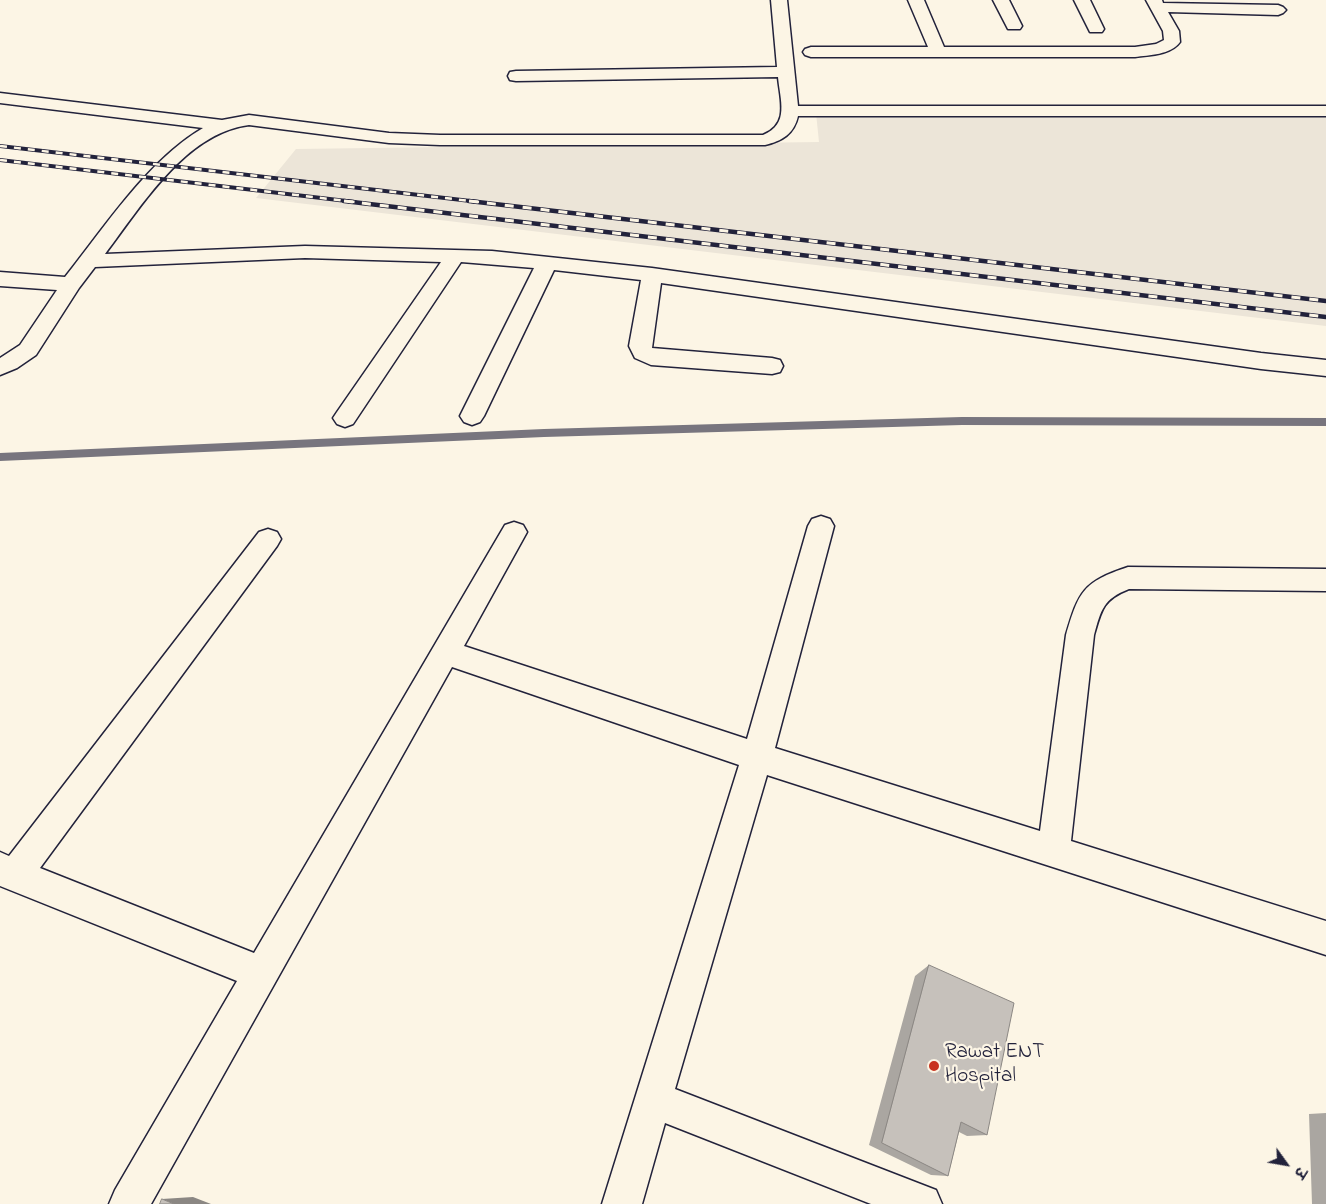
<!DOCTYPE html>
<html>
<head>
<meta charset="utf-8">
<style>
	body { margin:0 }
	#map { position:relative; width:1326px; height:1204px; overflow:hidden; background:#fcf5e5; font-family:"Indie Flower","Playpen Sans Deva",sans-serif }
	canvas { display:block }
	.north { position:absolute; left:1261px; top:1139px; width:50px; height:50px; -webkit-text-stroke:4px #fcf5e5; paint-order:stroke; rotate:122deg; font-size:14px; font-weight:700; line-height:20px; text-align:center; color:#22223b }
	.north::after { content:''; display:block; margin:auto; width:18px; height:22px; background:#22223b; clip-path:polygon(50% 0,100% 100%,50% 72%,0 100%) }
</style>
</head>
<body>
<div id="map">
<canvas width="1326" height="1204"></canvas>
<div class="north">उ</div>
</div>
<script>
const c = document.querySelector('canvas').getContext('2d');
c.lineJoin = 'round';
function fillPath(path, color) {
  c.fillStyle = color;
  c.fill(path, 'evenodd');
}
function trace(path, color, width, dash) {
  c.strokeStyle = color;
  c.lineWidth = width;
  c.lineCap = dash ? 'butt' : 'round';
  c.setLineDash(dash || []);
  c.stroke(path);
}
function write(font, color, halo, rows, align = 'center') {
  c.font = font + ' "Indie Flower",sans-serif';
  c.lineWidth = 4.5;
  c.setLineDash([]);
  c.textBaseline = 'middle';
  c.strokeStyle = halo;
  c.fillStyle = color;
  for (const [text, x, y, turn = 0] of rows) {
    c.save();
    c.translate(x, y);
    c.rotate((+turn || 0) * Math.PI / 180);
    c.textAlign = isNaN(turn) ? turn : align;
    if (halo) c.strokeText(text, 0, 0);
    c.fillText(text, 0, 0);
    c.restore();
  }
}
const built = new Path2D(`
	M816,113L1326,115V326L256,198L296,149L819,142Z`);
const stream = new Path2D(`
	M962,417L1326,418V426L962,425L544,437L0,461V453L544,429Z`);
const minor = new Path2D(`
	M771,0H787L798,106H1326V116H798C794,134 782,141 765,145H440L389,143L249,125C185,133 141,207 105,254L305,246L492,251L652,268L1261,353L1326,360V376L1261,369L661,283L652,348L772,358L780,360L783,366L780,372L772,374L651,365L635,358L629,346L641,280L554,270L484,416L480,422L472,425L464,422L460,416L534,268L461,262L353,424L345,427L337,424L333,418L337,412L441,262L305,258L95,267L79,288L36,355L17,368L0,375V358L20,345L57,290L0,286V272L65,277C105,227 147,161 203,128L0,103V93L222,120L249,115L389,133L440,135H763C790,124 780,100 778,77L516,81L510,80L508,76L510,72L516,71L777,67Z
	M908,0H924L944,47H1135L1156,44L1164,40L1163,31L1146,0H1162L1163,3L1278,5L1283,7L1286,10L1283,13L1278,15L1168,12L1179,31L1180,42C1171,55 1149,55 1135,57H811L805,55L803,52L805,49L811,47H928Z
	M993,0H1009L1022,26L1020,29H1008Z
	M1074,0H1090L1104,29L1102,32H1090Z
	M821,516L830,519L834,526L775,748L1040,831L1066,635C1079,591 1083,582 1128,567L1326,569V591L1129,589C1103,599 1101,610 1094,635L1071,841L1326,921V955L767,775L675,1089L936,1190L942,1204H871L665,1123L642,1204H602L739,765L452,667L151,1204H109L115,1190L237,981L0,886V852L9,856L259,532L268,529L277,532L281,539L277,546L40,868L254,953L505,525L514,522L523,525L527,532L464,646L747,739L808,526L812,519Z`);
const railFar1 = new Path2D(`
	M0,146L479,202
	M0,160L355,202`);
const rail = new Path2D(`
	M344,201L1326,317
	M469,201L1326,301`);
const wall = new Path2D(`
	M929,965L987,1135L967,1136L959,1132L948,1176L931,1175L869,1145L915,976Z
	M1326,1113V1204H1312L1309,1114Z`);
const shadedWall = new Path2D(`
	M193,1197L211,1204H174L162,1199Z`);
const building = new Path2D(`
	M929,965L1014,1003L987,1135L961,1122L948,1176L882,1143Z
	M162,1199L174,1204H160Z`);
const markers = [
	[934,1066,6,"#c8321e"]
];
const nearPoinames = [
	["Rawat ENT",945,1054],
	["Hospital",945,1078]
];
fillPath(built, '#ece5d8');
fillPath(stream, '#78757e');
trace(minor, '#22223b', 3);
fillPath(minor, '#fcf5e5');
trace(railFar1, '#22223b', 4);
trace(rail, '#22223b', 4.5);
trace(railFar1, '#fcf5e5', 2.5, [7]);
trace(rail, '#fcf5e5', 3, [9]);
fillPath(wall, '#aaa6a1');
fillPath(shadedWall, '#8b8783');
fillPath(building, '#c6c1bb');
trace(building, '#8b8783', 1);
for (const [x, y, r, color] of markers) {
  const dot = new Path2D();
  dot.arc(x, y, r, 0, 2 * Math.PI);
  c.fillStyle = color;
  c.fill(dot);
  trace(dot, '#fcf5e5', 2);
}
write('21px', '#22223b', '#fcf5e5', nearPoinames, 'left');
</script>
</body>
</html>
